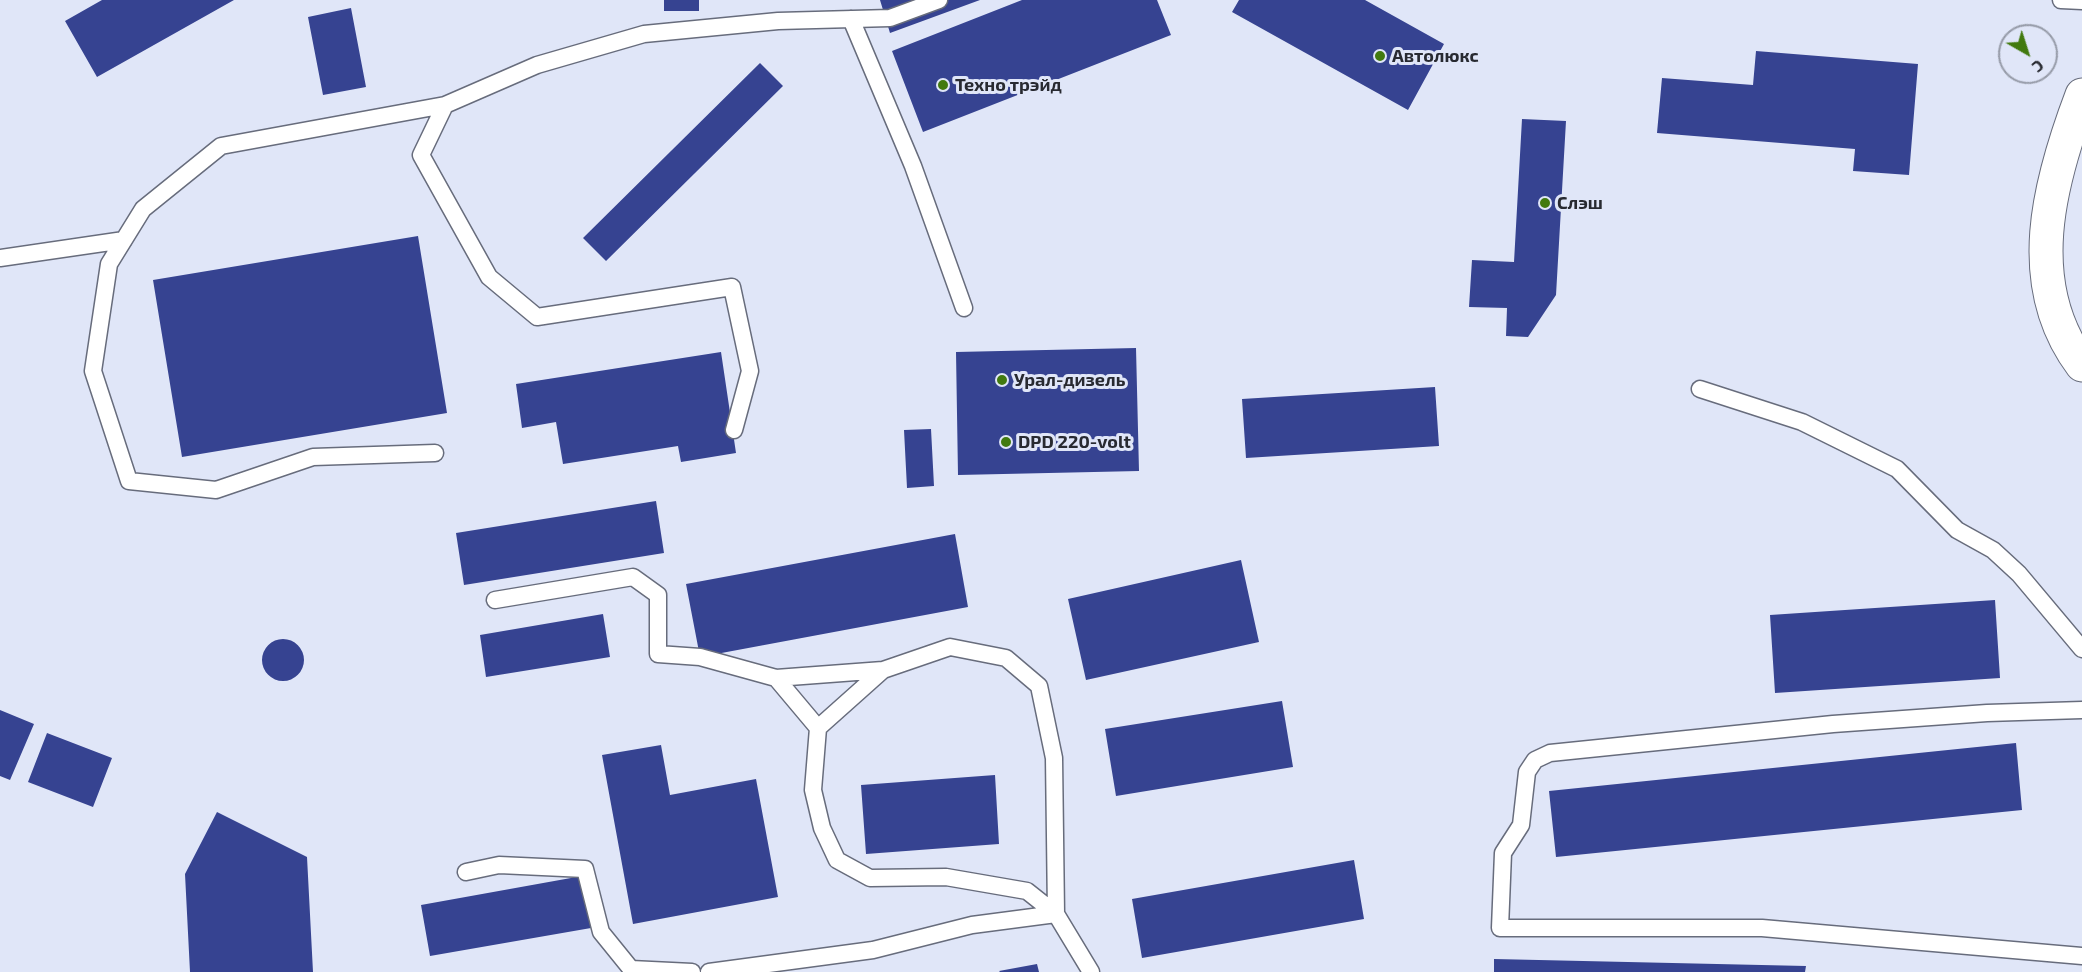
<!DOCTYPE html>
<html>
<head>
<meta charset="utf-8">
<style>
	body { margin:0 }
	#map { position:relative; width:2082px; height:972px; overflow:hidden; background:#e0e6f8; font-family:"Exo 2",sans-serif }
	canvas { display:block }
	.north { position:absolute; left:1998px; top:24px; width:60px; height:60px; box-sizing:border-box; background:#e0e6f8; border:2px solid #969ba8; border-radius:50%; rotate:141deg; font-size:16px; font-weight:700; line-height:24px; text-align:center; color:#282a31 }
	.north::after { content:''; display:block; margin:auto; width:21px; height:27px; background:#427a0f; clip-path:polygon(50% 0,100% 100%,50% 72%,0 100%) }
</style>
</head>
<body>
<div id="map">
<canvas width="2082" height="972"></canvas>
<div class="north">С</div>
</div>
<script>
const c = document.querySelector('canvas').getContext('2d');
c.lineJoin = 'round';
function fillPath(path, color) {
  c.fillStyle = color;
  c.fill(path, 'evenodd');
}
function trace(path, color, width, dash) {
  c.strokeStyle = color;
  c.lineWidth = width;
  c.lineCap = dash ? 'butt' : 'round';
  c.setLineDash(dash || []);
  c.stroke(path);
}
function write(font, color, halo, rows, align = 'center') {
  c.font = font + ' "Exo 2",sans-serif';
  c.lineWidth = 6;
  c.setLineDash([]);
  c.textBaseline = 'middle';
  c.strokeStyle = halo;
  c.fillStyle = color;
  for (const [text, x, y, turn = 0] of rows) {
    c.save();
    c.translate(x, y);
    c.rotate((+turn || 0) * Math.PI / 180);
    c.textAlign = isNaN(turn) ? turn : align;
    if (halo) c.strokeText(text, 0, 0);
    c.fillText(text, 0, 0);
    c.restore();
  }
}
const building = new Path2D(`
	M102,0H234L97,77L65,21Z
	M664,0H699V11H664Z
	M880,0H980L890,33Z
	M1022,0H1157L1171,35L923,132L892,51Z
	M1239,0H1365L1444,44L1408,110L1232,12Z
	M351,8L366,87L323,95L308,17Z
	M1756,51L1918,64L1909,175L1853,171L1855,149L1657,133L1662,78L1753,85Z
	M760,63L783,86L606,261L583,238Z
	M1522,119L1566,121L1556,295L1528,337L1506,336L1507,308L1469,307L1472,260L1514,262Z
	M418,236L447,413L182,457L153,280Z
	M1136,348L1139,471L958,475L956,352Z
	M721,352L736,453L681,462L678,446L563,464L556,422L522,428L516,384Z
	M1435,387L1439,446L1246,458L1242,399Z
	M931,429L934,486L907,488L904,430Z
	M656,501L664,553L464,585L456,533Z
	M955,534L968,607L700,657L686,584Z
	M1241,560L1259,642L1086,680L1068,599Z
	M1995,600L2000,678L1775,693L1770,615Z
	M603,614L610,657L486,677L480,635Z
	M262 660a21 21 0 1 1 42 0a21 21 0 1 1-42 0Z
	M1282,701L1293,767L1116,796L1105,729Z
	M0,710L34,724L10,780L0,776Z
	M47,733L112,758L93,807L28,782Z
	M2016,743L2022,810L1556,857L1549,791Z
	M661,745L670,795L756,779L778,897L633,924L602,755Z
	M995,775L999,844L866,854L861,785Z
	M217,812L307,857L313,972H190L185,874Z
	M1354,860L1364,919L1142,958L1132,899Z
	M582,876L591,928L430,956L421,905Z
	M1494,959L1806,966L1805,972H1494Z
	M1037,964L1039,972H1000L999,971Z`);
const service = new Path2D(`
	M2061,0L2082,1
	M851,19L913,166L964,308
	M0,258L124,240
	M1700,389L1802,422L1897,469L1957,530L1993,550L2019,574L2082,649
	M734,430L750,371L732,287L537,317L489,277L421,155L445,105L537,65L644,34L778,21L890,18L939,0
	M435,453L313,457L216,490L129,481L93,371L109,264L143,209L221,146L445,105
	M495,600L633,577L658,595V654L700,657L776,678L883,670L950,647L1006,658L1039,686L1054,758L1056,914L1091,972
	M883,670L818,728L813,790L822,828L837,860L870,878L946,877L1027,891L1056,914
	M776,678L818,728
	M2082,710L1987,713L1833,724L1550,753L1535,760L1527,772L1521,825L1503,853L1500,928H1762L2082,956
	M466,872L499,865L585,869L601,932L631,969L692,972
	M709,972L873,950L972,925L1056,914`);
const tertiary = new Path2D(`
	M2082,95C2049,182 2021,284 2082,365`);
const markers = [
	[1380,56,6,"#427a0f"],
	[943,85,6,"#427a0f"],
	[1545,203,6,"#427a0f"],
	[1002,380,6,"#427a0f"],
	[1006,442,6,"#427a0f"]
];
const poiNames = [
	["Автолюкс",1392,56],
	["Техно трэйд",955,85],
	["Слэш",1557,203],
	["Урал-дизель",1014,380],
	["DPD 220-volt",1018,442]
];
fillPath(building, '#364391');
trace(service, '#676c7c', 19);
trace(tertiary, '#676c7c', 35);
trace(service, '#fff', 16);
trace(tertiary, '#fff', 33);
for (const [x, y, r, color] of markers) {
  const dot = new Path2D();
  dot.arc(x, y, r, 0, 2 * Math.PI);
  c.fillStyle = color;
  c.fill(dot);
  trace(dot, '#e0e6f8', 2);
}
write('bold 18px', '#282a31', '#e0e6f8', poiNames, 'left');
</script>
</body>
</html>
